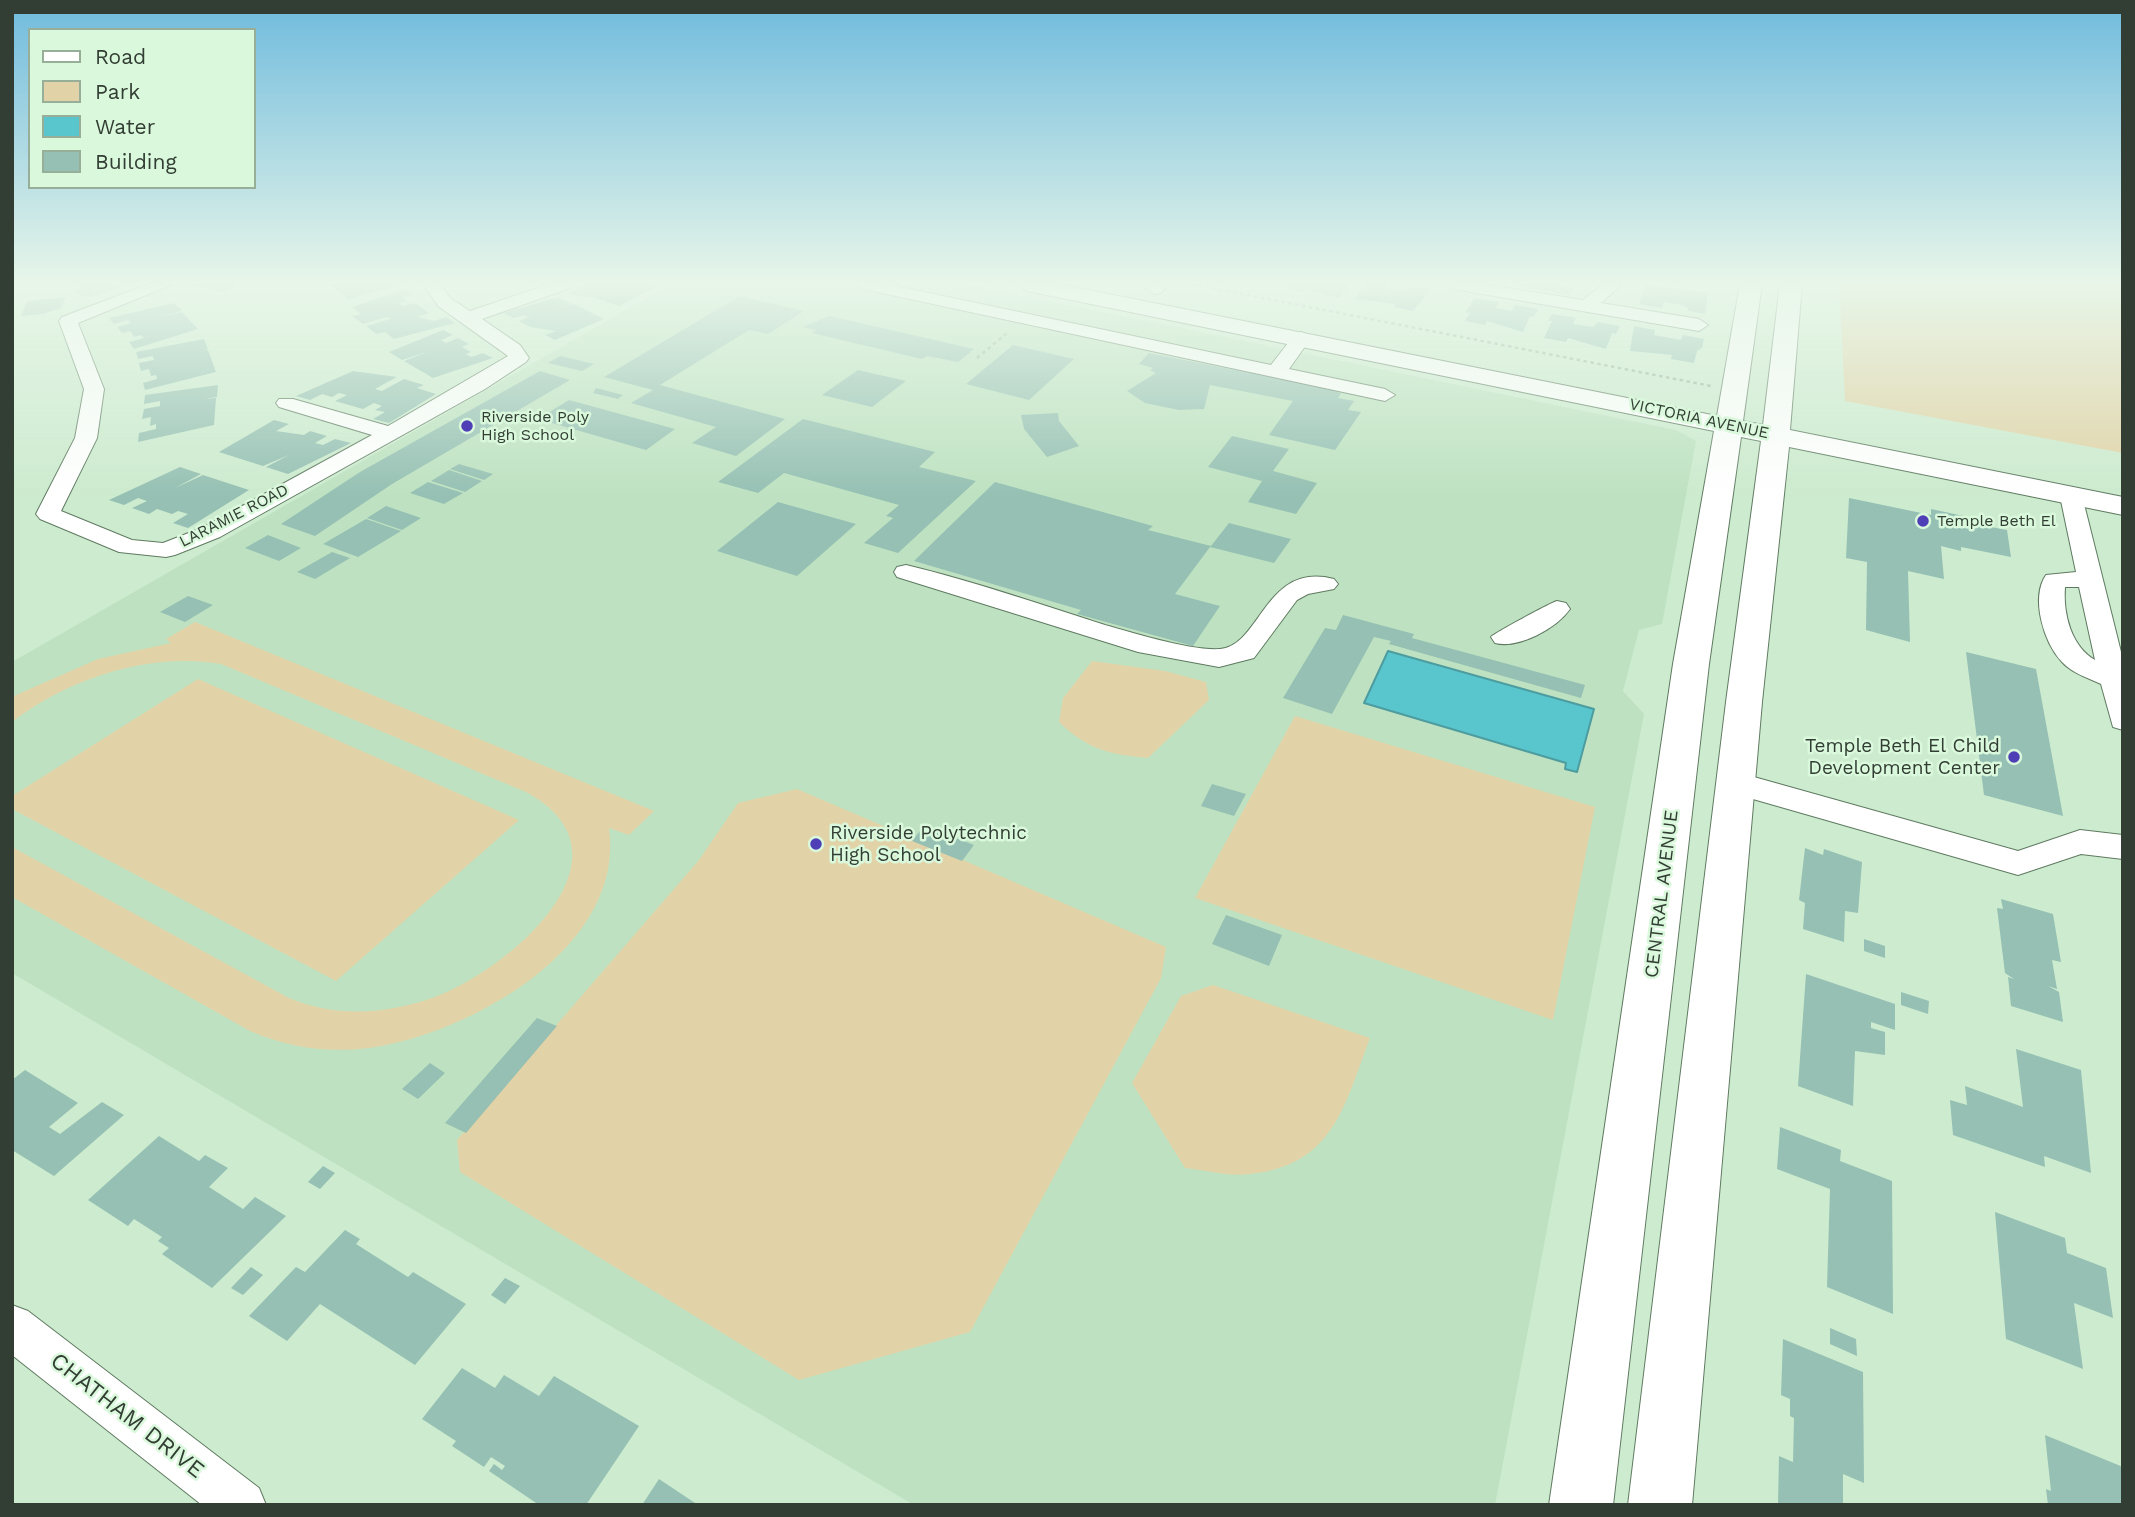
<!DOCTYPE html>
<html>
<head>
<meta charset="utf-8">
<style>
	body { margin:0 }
	#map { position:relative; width:2135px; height:1517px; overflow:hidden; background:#cdebcf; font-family:"Work Sans",sans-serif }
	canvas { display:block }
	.frame { position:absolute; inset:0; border:14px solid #323e33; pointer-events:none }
	.legend { position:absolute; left:28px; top:28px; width:228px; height:161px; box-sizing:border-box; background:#daf8dc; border:2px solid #97ae98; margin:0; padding:9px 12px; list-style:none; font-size:21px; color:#323e33 }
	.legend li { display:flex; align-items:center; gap:14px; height:35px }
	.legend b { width:35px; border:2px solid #97ae98 }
</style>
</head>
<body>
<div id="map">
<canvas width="2135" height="1517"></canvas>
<div class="frame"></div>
<ul class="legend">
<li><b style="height:9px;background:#fff"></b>Road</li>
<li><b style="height:19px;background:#e1d3a7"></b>Park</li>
<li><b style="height:19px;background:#59c5cd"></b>Water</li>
<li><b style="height:19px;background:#95c0b3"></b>Building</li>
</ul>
</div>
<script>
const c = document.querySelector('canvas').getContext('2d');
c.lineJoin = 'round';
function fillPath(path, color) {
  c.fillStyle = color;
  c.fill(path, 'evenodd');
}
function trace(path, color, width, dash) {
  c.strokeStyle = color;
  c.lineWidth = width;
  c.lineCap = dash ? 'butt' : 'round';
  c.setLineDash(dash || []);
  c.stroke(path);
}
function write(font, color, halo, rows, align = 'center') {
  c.font = font + ' "Work Sans",sans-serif';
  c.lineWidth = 5;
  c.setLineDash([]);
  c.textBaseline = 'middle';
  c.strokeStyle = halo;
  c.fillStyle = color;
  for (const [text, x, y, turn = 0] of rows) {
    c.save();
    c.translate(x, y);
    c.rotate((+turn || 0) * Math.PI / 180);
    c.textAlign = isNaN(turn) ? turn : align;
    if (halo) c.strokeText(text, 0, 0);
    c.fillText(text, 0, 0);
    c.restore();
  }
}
const built = new Path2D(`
	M671,284H968L1676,430L1696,441L1662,624L1639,630L1623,691L1644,714L1495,1505H914L12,973V662Z`);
const green = new Path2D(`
	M1839,284H2123V453L1845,401Z
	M195,622L654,811L629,835L609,828C626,947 470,1034 369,1048C327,1053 289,1048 250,1031L12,897V847L289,998C336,1018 388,1014 435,997C508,970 644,856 526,792L221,664C150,652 69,678 12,722V698L16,695L98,659L171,643L166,639Z
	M1092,661L1165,671L1206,682L1209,700L1148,758C1108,754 1089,750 1059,722L1063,698Z
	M198,679L519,820L336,981L12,809V796Z
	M1295,716L1595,807L1553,1020L1195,898Z
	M797,789L1166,947L1161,978L970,1332L799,1380L460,1172L457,1140L699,860L738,803Z
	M1213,985L1370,1038C1344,1106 1334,1165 1250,1174C1229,1177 1205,1170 1185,1168L1132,1083L1181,996Z`);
const water = new Path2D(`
	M1388,651L1594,709L1577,772L1565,769L1566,763L1364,703Z`);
const building = new Path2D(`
	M84,284H113L121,287L90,297L72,292L85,287L79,286Z
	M181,284H245L224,292Z
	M329,284H409L348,299Z
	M583,284H647L658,286L619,306L595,298L567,294Z
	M1289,284H1351L1339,298L1307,289L1304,292L1285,288Z
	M1366,284H1387V288L1405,291L1412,286L1431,289L1413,311L1394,307L1396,304L1354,299Z
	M1522,284H1558L1573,288L1570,295L1521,286Z
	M1646,284L1708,293L1705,314L1688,311V308L1683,305L1664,302L1662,308L1639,304Z
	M406,289L413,294L401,297L406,301L399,303L403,306L415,303L429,313L417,317L434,321L446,317L455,323L394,339L385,332L376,334L366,326L391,319L387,317L363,324L352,316L361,314L352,307Z
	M740,296L804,311L768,334L749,330L660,385L785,419L736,456L692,443L716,427L631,403L653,390L604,377Z
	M66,297L61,308L43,314L21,316L27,301Z
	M558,297L572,304L554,310L574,304L604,319L555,340L545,335L556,331L530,327L519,321L529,317L524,315L514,318L503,313Z
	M1474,298L1499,302L1496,308L1512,311L1515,305L1538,309L1534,317L1530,316L1523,332L1487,321L1485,325L1465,321L1470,313L1466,312Z
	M174,303L182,311L157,317L182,312L198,329L134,349L129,342L144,338L141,335L134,337L130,331L122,333L117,327L131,323L128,320L114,324L109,318Z
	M1552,314L1576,318L1573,324L1593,327L1598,322L1620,326L1616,334L1612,333L1606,349L1568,338L1566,342L1544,338L1552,321H1548Z
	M829,316L974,349L958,362L927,356L922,359L812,333L816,330L803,327Z
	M1634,326L1655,330L1654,335L1681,340L1683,335L1704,339L1702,348L1697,351L1694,363L1671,359L1672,355L1630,351Z
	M443,330L453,335L441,340L446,343L458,338L469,344L462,347L471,352L466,354L471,357L483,353L493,358L433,378L404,361L427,352L402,360L389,352Z
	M204,339L208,349L205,351L208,350L216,372L145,390L143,383L157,379L156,375L151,376L149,369L141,371L139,363L154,360L153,356L138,359L136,352Z
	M1013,345L1074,359L1029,400L966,384Z
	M1149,353L1250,373L1253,370L1341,393L1338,398L1354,401L1348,410L1361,412L1335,450L1269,435L1293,401L1210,385L1204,409L1179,410L1145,403L1127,391L1156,373L1150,370L1153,368L1139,364Z
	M560,356L594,364L582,371L548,363Z
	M858,370L906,381L872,407L822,395Z
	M353,371L397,377L375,389L382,391L404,379L424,385L417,388L436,394L389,423L373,419L385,412L375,410L382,406L374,403L363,409L335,401L347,395L339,393L332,397L322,394L310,400L296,396Z
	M540,371L570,380L392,484L315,536L281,524L360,472Z
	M218,385L217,397L204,399L216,398L214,425L138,442L139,433L156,429V424L150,426L151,417L142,419L144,409L160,406V401L144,404L145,395Z
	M596,388L623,395L618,399L593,393Z
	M569,400L675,429L646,450L538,419Z
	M1058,413L1059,421L1079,446L1047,457L1024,429L1021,415Z
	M803,419L935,452L919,467L976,481L898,553L864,543L893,518L886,516L899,505L784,473L758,493L718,482Z
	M274,420L289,424L276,431L304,435L310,431L327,436L315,443L323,445L335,439L351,443L288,474L266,467L289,455L263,466L219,452Z
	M1232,436L1289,449L1273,471L1317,483L1296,514L1248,502L1262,481L1208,467Z
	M459,464L493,474L484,480L450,469Z
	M180,467L201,474L175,488L203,475L249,490L188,528L173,523L188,514L178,511L172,514L157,509L149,514L132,508L147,501L138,498L124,505L109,500Z
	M449,470L482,481L465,492L431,481Z
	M428,482L463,493L444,504L410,493Z
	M995,482L1153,526L1148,530L1211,546L1229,523L1291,539L1274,563L1210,547L1175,594L1220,606L1193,646L1077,614L1081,610L914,561Z
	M1849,498L1931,515V509L1973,518L1979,521L1975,524L2007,530L2011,557L1961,547V551L1941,546L1944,579L1908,571L1910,642L1866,630L1867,562L1846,558Z
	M778,502L856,524L797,576L717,551Z
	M386,506L421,518L402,530L367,518Z
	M366,519L401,531L358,557L323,544Z
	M268,535L301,548L279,561L245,548Z
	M332,552L350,558L315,579L297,572Z
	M188,596L213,605L185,622L160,612Z
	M1343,615L1414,634L1412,638L1585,685L1581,698L1389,644L1391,641L1374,637L1332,714L1283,698L1325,628L1336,630Z
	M1966,652L2036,669L2063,816L1984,795Z
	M1212,784L1246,794L1234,816L1201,806Z
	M924,826L974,845L962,861L912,841Z
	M1805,848L1823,855L1824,849L1862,862L1858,913L1845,911L1844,942L1803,929L1805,903L1799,900Z
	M2001,899L2053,914L2061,962L2052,960L2057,989L2048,986L2059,992L2063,1022L2011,1006L2008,977L2014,979L2005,973L1997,908L2003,909Z
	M1226,915L1282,935L1269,966L1212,944Z
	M1864,939L1885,946V958L1864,951Z
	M1806,974L1895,1004V1030L1871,1022V1028L1885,1032V1055L1855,1051L1853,1106L1798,1086Z
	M1901,992L1929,1001L1928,1014L1901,1005Z
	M537,1018L557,1026L466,1133L445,1123Z
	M2016,1049L2081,1070L2091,1173L2044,1156L2045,1167L1953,1135L1950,1100L1967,1105L1965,1086L2023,1107Z
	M430,1063L445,1073L418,1099L402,1089Z
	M25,1070L78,1103L49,1127L60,1134L102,1102L124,1115L54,1176L12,1150V1080Z
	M1780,1127L1841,1150L1840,1161L1892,1181L1893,1314L1827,1287L1830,1189L1777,1169Z
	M159,1136L199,1161L205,1155L228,1168L209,1187L243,1209L255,1197L286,1216L212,1288L162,1254L169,1248L158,1241L162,1237L134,1219L128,1226L88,1200Z
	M323,1166L335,1173L320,1189L308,1182Z
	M1995,1212L2065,1238L2067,1253L2106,1268L2113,1318L2074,1303L2083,1369L2006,1339Z
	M345,1230L360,1239L356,1244L408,1277L413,1272L466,1304L415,1365L320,1304L287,1341L249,1316L296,1267L305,1272Z
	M251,1267L263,1275L243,1295L231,1288Z
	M505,1278L520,1286L505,1304L491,1295Z
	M1830,1328L1856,1339L1857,1356L1830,1344Z
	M1783,1339L1863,1372L1864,1483L1843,1474V1505H1778L1779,1456L1793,1462L1794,1418L1790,1416V1399L1781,1395Z
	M462,1368L495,1388L504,1375L539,1396L554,1376L639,1426L586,1505H539L489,1471L494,1464L502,1470L505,1466L491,1457L484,1467L452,1446L456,1441L422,1419Z
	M2045,1435L2123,1467V1505H2048L2046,1489L2051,1491Z
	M659,1479L698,1505H642Z`);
const path = new Path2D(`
	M1192,284L1711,386
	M977,358L1007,333`);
const minor = new Path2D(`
	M149,284H173L78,323L104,389L97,438L61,511L132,540L163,543L204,527L372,435L279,407L276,403L279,399H293L388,426L508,356L438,306L423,284H440L450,298L470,311L549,284H574L571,288L482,319L520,345L529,358L526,362L485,389L220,537L175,555L166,557L119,552L40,519L36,514L75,438L84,389L59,321L62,317Z
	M854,284H886L1271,365L1295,334L1302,332L1311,338L1289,369L1385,389L1395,395L1385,401L863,289Z
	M1150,284H1169L1161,293L1155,294L1146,289Z
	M1444,284H1483L1583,300L1604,284H1622L1601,303L1699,319L1708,325L1699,331L1453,289Z
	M2071,489L2082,496L2123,660V730L2113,727L2101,684C2088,678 2072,673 2062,662C2044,643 2030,598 2046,575L2076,572L2060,496ZM2065,587H2079L2095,660C2071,646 2063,614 2065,587Z
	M906,565C973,581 1039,604 1105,625C1134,633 1191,651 1220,649C1261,646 1265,561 1334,579L1338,584L1334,589L1308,594L1297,600L1254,658L1219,667L1138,652L897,577L894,572L897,567Z
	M1557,601L1566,603L1570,609C1556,629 1518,649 1495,643L1491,637C1493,634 1550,603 1557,601Z
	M1736,772L2018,851L2080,830L2123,835V859L2081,854L2018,875L1725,791L1721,783L1725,775Z
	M12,1305L28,1311L259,1488L266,1505H202L12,1355Z`);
const major = new Path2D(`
	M1016,284H1059L1717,416L1740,284H1762L1743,421L1763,425L1780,284H1802L1790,430L2123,497V515L1789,447L1762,702L1692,1505H1628L1726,702L1761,441L1741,437L1709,664L1613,1505H1549L1673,664L1714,431L1027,291Z`);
const markers = [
	[467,426,7,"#4f3fb6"],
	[1923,521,7,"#4f3fb6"],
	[2014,757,7,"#4f3fb6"],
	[816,844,7,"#4f3fb6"]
];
const farPoinames = [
	["Riverside Poly",481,417],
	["High School",481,435],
	["Temple Beth El",1937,521]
];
const farStreetnames = [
	["VICTORIA AVENUE",1699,419,12],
	["LARAMIE ROAD",234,516,-27]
];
const poiNames = [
	["Temple Beth El Child",2000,746],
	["Development Center",2000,768],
	["Riverside Polytechnic",830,833,"left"],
	["High School",830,855,"left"]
];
const streetNames = [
	["CENTRAL AVENUE",1662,894,-83]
];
const nearStreetnames = [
	["CHATHAM DRIVE",127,1416,38]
];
fillPath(built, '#bee2c1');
fillPath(green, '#e1d3a7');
fillPath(water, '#59c5cd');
trace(water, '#4d9c9f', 2);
fillPath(building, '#95c0b3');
trace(minor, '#5f7a61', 2);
trace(major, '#5f7a61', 2);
trace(path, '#9bb49d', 2.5, [3.5, 3.5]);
fillPath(minor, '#fff');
fillPath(major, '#fff');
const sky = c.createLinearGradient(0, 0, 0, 496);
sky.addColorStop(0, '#6fbbdd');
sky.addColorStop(0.57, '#e8f6e9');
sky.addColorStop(1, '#e8f6e900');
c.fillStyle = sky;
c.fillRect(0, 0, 2135, 496);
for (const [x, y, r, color] of markers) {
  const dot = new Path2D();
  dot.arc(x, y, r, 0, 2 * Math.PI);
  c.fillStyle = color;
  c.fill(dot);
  trace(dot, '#daf8dc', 2.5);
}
write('16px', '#323e33', '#daf8dc', farPoinames, 'left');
write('16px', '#323e33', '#daf8dc', farStreetnames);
write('19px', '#323e33', '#daf8dc', poiNames, 'right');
write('19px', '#323e33', '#daf8dc', streetNames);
write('23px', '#323e33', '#daf8dc', nearStreetnames);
</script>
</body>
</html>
